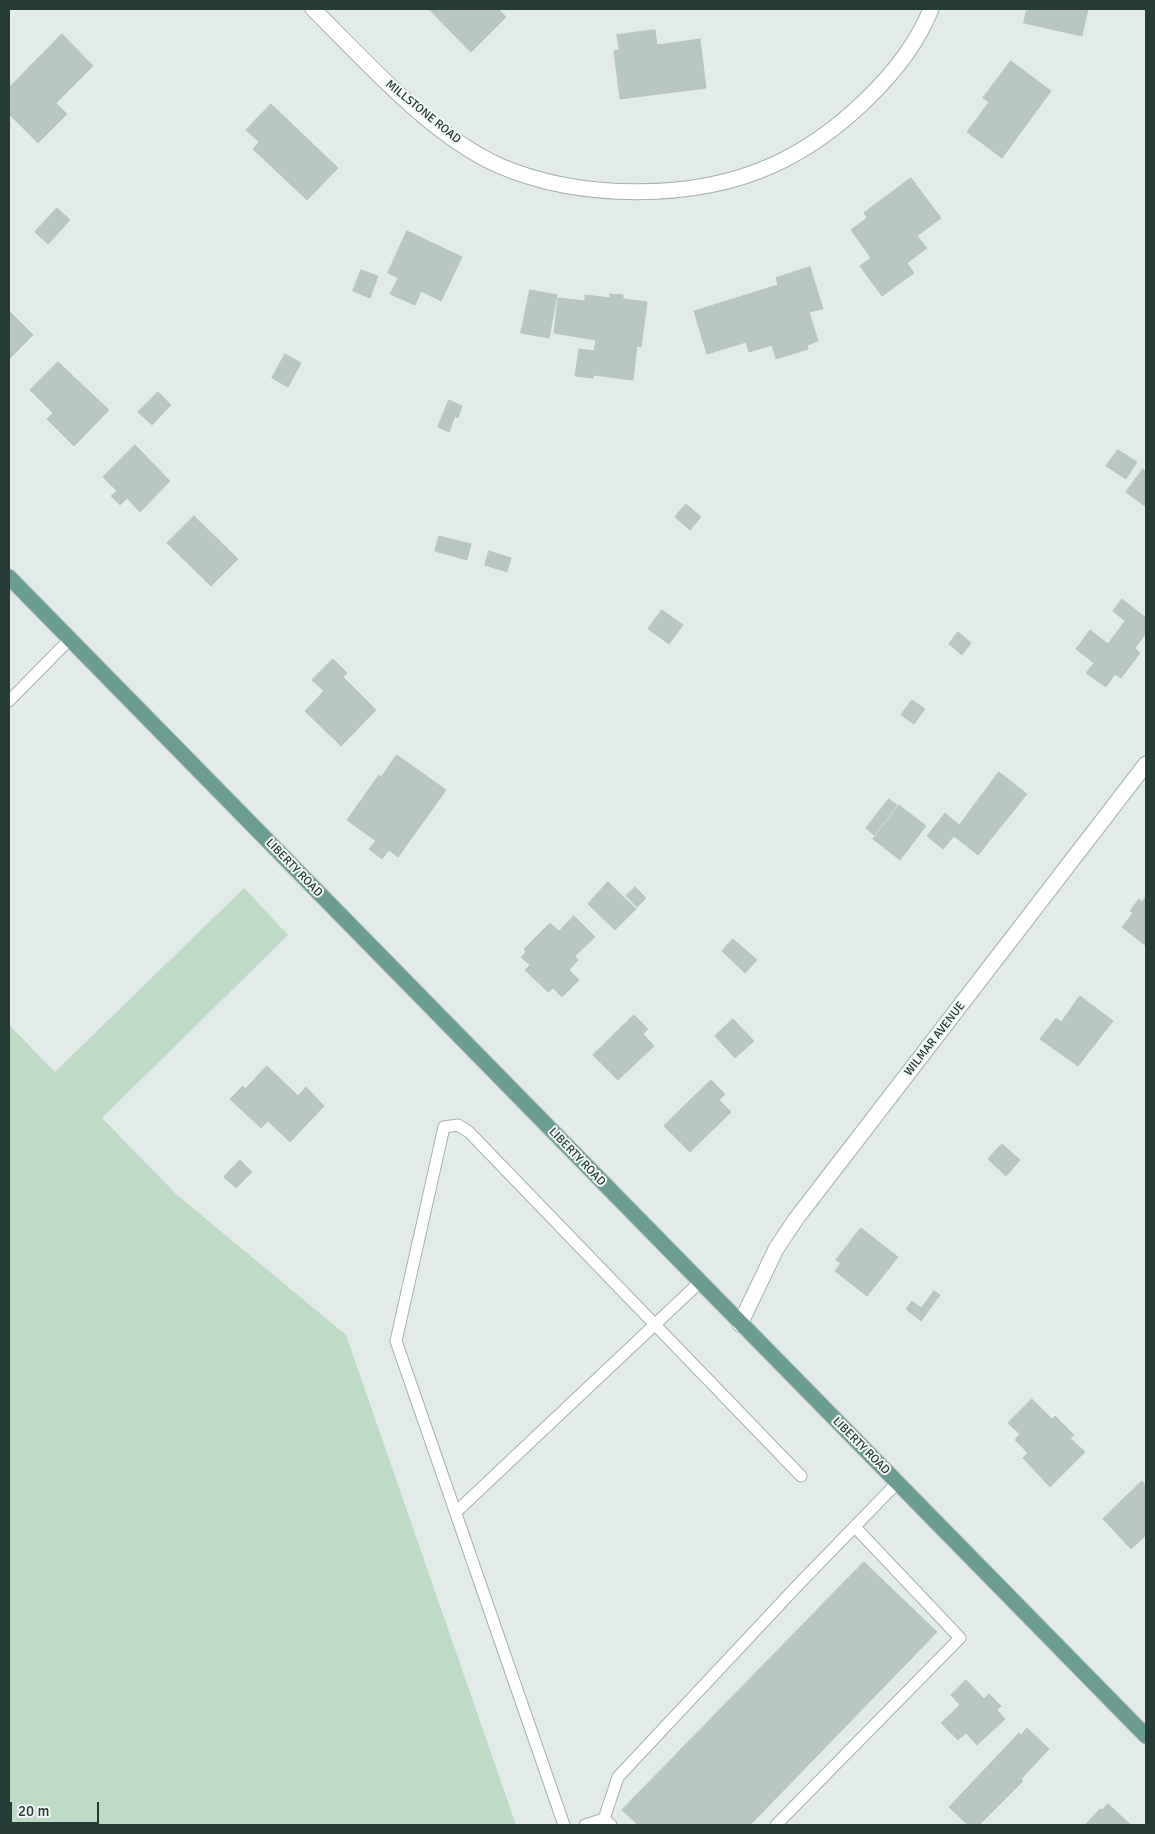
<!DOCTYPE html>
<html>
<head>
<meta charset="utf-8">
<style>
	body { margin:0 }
	#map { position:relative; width:1155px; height:1834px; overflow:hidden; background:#e3ebe8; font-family:Signika,sans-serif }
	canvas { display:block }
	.frame { position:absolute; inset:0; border:10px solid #243b36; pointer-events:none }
	.scale { position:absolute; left:10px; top:1802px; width:89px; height:22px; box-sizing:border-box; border:2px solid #243b36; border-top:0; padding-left:6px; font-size:15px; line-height:18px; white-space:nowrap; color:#243b36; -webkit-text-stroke:4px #f3f8f6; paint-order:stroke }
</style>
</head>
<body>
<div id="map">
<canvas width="1155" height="1834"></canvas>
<div class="frame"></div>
<div class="scale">20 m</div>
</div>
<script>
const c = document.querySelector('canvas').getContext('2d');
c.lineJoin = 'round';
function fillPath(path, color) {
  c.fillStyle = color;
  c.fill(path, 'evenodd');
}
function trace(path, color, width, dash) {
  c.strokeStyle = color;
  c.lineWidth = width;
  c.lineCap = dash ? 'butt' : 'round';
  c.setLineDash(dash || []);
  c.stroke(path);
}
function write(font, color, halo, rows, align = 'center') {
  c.font = font + ' Signika,sans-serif';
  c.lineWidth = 4;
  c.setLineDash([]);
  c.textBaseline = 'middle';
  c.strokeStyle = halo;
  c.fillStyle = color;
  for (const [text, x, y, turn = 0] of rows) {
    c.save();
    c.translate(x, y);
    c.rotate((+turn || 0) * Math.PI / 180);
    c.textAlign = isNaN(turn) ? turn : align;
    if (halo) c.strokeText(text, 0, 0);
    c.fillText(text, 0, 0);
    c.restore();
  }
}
const green = new Path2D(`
	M244,888L288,935L102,1118L176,1194L346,1335L516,1825H9V1025L55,1072Z`);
const building = new Path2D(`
	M429,9H498L506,17L471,52Z
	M1027,9H1088L1082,36L1024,23Z
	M655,30L657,45L700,39L706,88L620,99L614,51L619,50L617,35Z
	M62,34L93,66L56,103L67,114L38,143L9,114V88Z
	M1011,61L1051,91L1002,158L967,132L989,102L983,98Z
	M271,104L338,168L307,200L253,149L259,142L246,130Z
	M911,178L941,218L917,236L927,248L907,263L914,273L882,296L860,266L871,258L851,230L867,218L864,213Z
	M57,208L70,220L48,244L35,232Z
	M407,231L462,257L441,301L421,291L415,305L390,294L398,278L388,273Z
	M810,267L823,309L809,312L818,341L807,345L808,349L776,359L772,345L749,352L746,342L707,354L694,311L778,285L776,278Z
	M361,270L378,276L370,298L353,291Z
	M530,290L557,295L549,338L521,333Z
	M610,294L623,295V299L647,302L641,347L637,346L633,380L594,375L593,378L575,376L579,349L594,351L596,340L554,333L558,298L585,301V295L610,298Z
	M9,311L33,335L9,359Z
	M285,354L301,363L288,387L272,378Z
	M58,362L109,410L74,446L47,419L53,413L30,390Z
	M158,392L171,405L152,425L138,412Z
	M449,400L462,406L458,418L455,416L449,432L438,427Z
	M135,445L170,481L140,512L127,498L120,505L111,496L117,491L103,477Z
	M1118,450L1137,462L1126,479L1106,466Z
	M1143,469L1146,472V507L1126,492Z
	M686,504L701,517L690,530L675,517Z
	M194,516L238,559L211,586L167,543Z
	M439,536L471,544L467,560L435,551Z
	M489,551L511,558L507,572L485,565Z
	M1122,599L1146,618V633L1135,648L1140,653L1121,678L1115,674L1106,687L1086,673L1094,663L1076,649L1090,630L1108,644L1125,621L1113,611Z
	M662,610L683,625L669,644L648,629Z
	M958,632L971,643L962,655L949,644Z
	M333,659L347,673L343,677L376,710L341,746L305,711L324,691L312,680Z
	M912,700L925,709L914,724L901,715Z
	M397,755L446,790L398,857L389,850L382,859L369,849L376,841L347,820L379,775L381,777Z
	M999,772L1027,794L978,855L954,836L943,849L927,836L945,813L959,825Z
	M889,799L897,805L874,835L866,828Z
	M899,805L926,826L900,860L873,839Z
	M608,882L636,909L615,930L588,904Z
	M635,887L646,898L637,907L626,896Z
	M1146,896V946L1122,927L1133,913L1130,911L1139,899L1142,902Z
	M574,916L595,937L575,956L578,960L569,970L579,980L562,997L553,988L548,992L525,970L530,965L521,957L526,952L524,949L550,923L559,931Z
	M733,939L757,960L745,973L722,951Z
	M1080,996L1113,1021L1078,1066L1040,1039L1056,1018L1061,1022Z
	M634,1015L648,1029L643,1034L654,1046L618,1080L593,1055Z
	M733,1019L754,1041L735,1058L715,1036Z
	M267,1066L298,1096L306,1087L324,1106L290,1142L268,1121L261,1128L230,1099L243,1086L245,1089Z
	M711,1080L725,1094L719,1100L731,1112L690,1152L664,1126Z
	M1002,1144L1020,1160L1006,1176L988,1159Z
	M240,1160L252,1172L236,1188L224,1177Z
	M861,1228L898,1257L867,1296L835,1271L841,1263L836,1260Z
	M934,1291L940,1295L921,1321L906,1309L912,1301L921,1308Z
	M1032,1399L1052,1419L1055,1416L1074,1435L1070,1438L1085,1452L1050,1487L1023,1458L1028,1453L1015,1440L1020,1434L1008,1423Z
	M1142,1481L1146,1486V1535L1131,1549L1103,1519Z
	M864,1562L937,1632L750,1825H638L622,1810Z
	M966,1680L984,1699L989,1694L1001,1706L997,1710L1005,1719L977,1745L966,1733L958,1740L941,1723L960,1705L951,1695Z
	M1027,1728L1049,1749L1021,1779L1023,1781L979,1825H968L949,1807L1019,1733L1021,1735Z
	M1108,1804L1131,1825H1085L1100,1809L1102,1810Z`);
const lane = new Path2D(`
	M9,701L70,639
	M456,1512L700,1282
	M564,1825L396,1341L444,1127L458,1125L469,1132L801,1476
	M585,1825L604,1819
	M611,1825L604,1819L618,1777L798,1585L897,1483
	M776,1825L960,1638L855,1527`);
const street = new Path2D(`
	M313,9C367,62 430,135 500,166C580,200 694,201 773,165C835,137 906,72 931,9
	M740,1324L776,1249L796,1219L1146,764`);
const primary = new Path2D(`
	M9,577L1146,1736`);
const streetNames = [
	["MILLSTONE ROAD",423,112,39],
	["LIBERTY ROAD",294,868,46],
	["WILMAR AVENUE",935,1039,-52],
	["LIBERTY ROAD",577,1157,46],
	["LIBERTY ROAD",861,1446,45]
];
fillPath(green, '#bddbc6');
fillPath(building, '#b8c6c1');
trace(building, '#b6c5bf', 1);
trace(lane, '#a6b3af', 13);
trace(street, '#a6b3af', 17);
trace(primary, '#c2c8c7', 17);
trace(lane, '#fff', 11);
trace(street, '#fff', 15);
trace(primary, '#6b9d92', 15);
write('12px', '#243b36', '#f3f8f6', streetNames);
</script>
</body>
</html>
